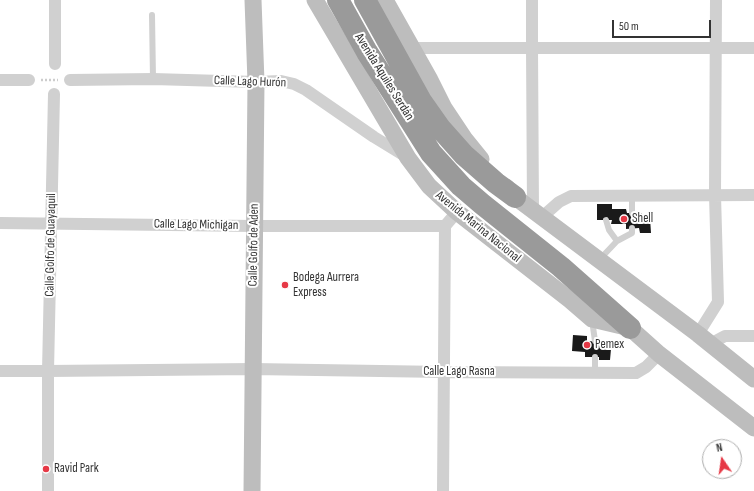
<!DOCTYPE html>
<html>
<head>
<meta charset="utf-8">
<style>
	body { margin:0 }
	#map { position:relative; width:754px; height:491px; overflow:hidden; background:#fff; font-family:"Sofia Sans Condensed",sans-serif }
	canvas { display:block }
	.north { position:absolute; left:702px; top:439px; width:40px; height:40px; box-sizing:border-box; background:#fff; border:1px solid #adadad; border-radius:50%; rotate:347deg; font-size:11px; font-weight:700; line-height:16px; text-align:center; color:#333 }
	.north::after { content:''; display:block; margin:auto; width:14px; height:18px; background:#e63946; clip-path:polygon(50% 0,100% 100%,50% 72%,0 100%) }
	.scale { position:absolute; left:612px; top:20px; width:99px; height:18px; box-sizing:border-box; border:2px solid #333; border-top:0; padding-left:5px; font-size:12px; line-height:14px; white-space:nowrap; color:#333; -webkit-text-stroke:3px #fff; paint-order:stroke }
</style>
</head>
<body>
<div id="map">
<canvas width="754" height="491"></canvas>
<div class="north">N</div>
<div class="scale">50 m</div>
</div>
<script>
const c = document.querySelector('canvas').getContext('2d');
c.lineJoin = 'round';
function fillPath(path, color) {
  c.fillStyle = color;
  c.fill(path, 'evenodd');
}
function trace(path, color, width, dash) {
  c.strokeStyle = color;
  c.lineWidth = width;
  c.lineCap = dash ? 'butt' : 'round';
  c.setLineDash(dash || []);
  c.stroke(path);
}
function write(font, color, halo, rows, align = 'center') {
  c.font = font + ' "Sofia Sans Condensed",sans-serif';
  c.lineWidth = 4;
  c.setLineDash([]);
  c.textBaseline = 'middle';
  c.strokeStyle = halo;
  c.fillStyle = color;
  for (const [text, x, y, turn = 0] of rows) {
    c.save();
    c.translate(x, y);
    c.rotate((+turn || 0) * Math.PI / 180);
    c.textAlign = isNaN(turn) ? turn : align;
    if (halo) c.strokeText(text, 0, 0);
    c.fillText(text, 0, 0);
    c.restore();
  }
}
const building = new Path2D(`
	M597,204H612V209H626L627,213H642V218H650L651,233H640L639,228L626,229V224H611L612,220H597Z
	M573,335L587,336V341L601,342V349H611L610,360H599V357H585V352L572,351Z`);
const path = new Path2D(`
	M41,80H58`);
const lane = new Path2D(`
	M152,15L153,79
	M632,196V213
	M606,220L609,230L617,241
	M600,259L617,241L632,233V228
	M592,320L595,341
	M595,372V357`);
const street = new Path2D(`
	M532,0V48L533,210
	M412,48H754
	M55,64V0
	M0,80H29
	M70,80L153,79L256,82L281,81L294,84L306,90L374,137L405,156
	M542,217L559,202L571,196L754,195
	M0,223L254,226H445L457,212
	M698,334L718,302L715,195L716,0
	M710,344L725,336H754
	M0,371H48L253,369L444,372L636,373L646,367L659,354
	M48,491V371L54,94
	M443,491L445,226`);
const secondary = new Path2D(`
	M315,0L408,158L429,186L457,212L570,300L592,319L630,328L659,354L754,428
	M385,0L430,80L444,108L464,138L481,159
	M506,187L515,197L698,334L754,379
	M252,491L256,82L253,0`);
const highway = new Path2D(`
	M338,0L367,52L431,153L461,186L482,204L561,267L630,328
	M365,0L421,101L440,128L464,155L496,183L515,197`);
const markers = [
	[624,219,4,"#e63946"],
	[285,285,4,"#e63946"],
	[587,345,4,"#e63946"],
	[46,469,4,"#e63946"]
];
const streetNames = [
	["Avenida Aquiles Serdán",384,77,58],
	["Calle Lago Hurón",250,82,2],
	["Calle Lago Michigan",196,225,1],
	["Avenida Marina Nacional",478,227,39],
	["Calle Golfo de Guayaquil",51,245,-89],
	["Calle Golfo de Aden",254,245,-89],
	["Calle Lago Rasna",459,372]
];
const poiNames = [
	["Shell",632,219],
	["Bodega Aurrera",293,278],
	["Express",293,293],
	["Pemex",595,345],
	["Ravid Park",54,469]
];
fillPath(building, '#1a1a1a');
trace(path, '#cdcdcd', 2.5, [2, 2]);
trace(lane, '#d0d0d0', 6);
trace(street, '#d0d0d0', 12);
trace(secondary, '#bdbdbd', 17);
trace(highway, '#9a9a9a', 22);
for (const [x, y, r, color] of markers) {
  const dot = new Path2D();
  dot.arc(x, y, r, 0, 2 * Math.PI);
  c.fillStyle = color;
  c.fill(dot);
  trace(dot, '#fff', 1.5);
}
write('13px', '#333', '#fff', streetNames);
write('13px', '#333', '#fff', poiNames, 'left');
</script>
</body>
</html>
